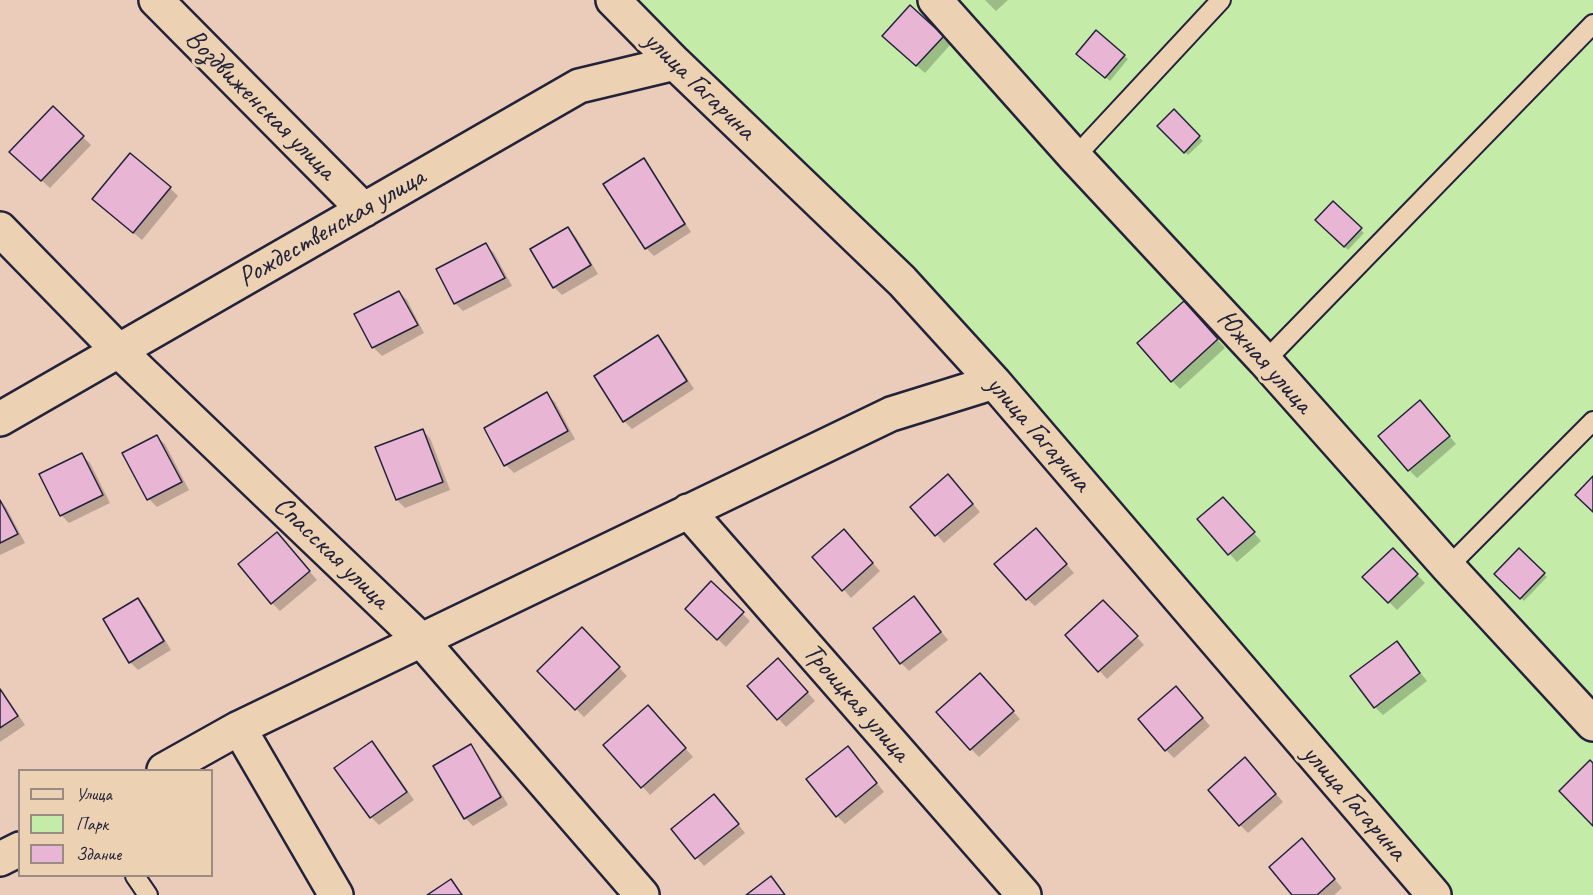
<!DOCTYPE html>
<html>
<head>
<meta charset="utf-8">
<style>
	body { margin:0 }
	#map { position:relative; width:1593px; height:895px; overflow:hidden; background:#ebccba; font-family:Caveat,sans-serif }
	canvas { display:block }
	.legend { position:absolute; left:18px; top:769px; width:195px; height:108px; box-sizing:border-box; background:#ecd2b3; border:2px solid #9b8c83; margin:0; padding:8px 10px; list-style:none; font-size:18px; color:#22223b }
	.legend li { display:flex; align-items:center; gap:12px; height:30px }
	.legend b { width:30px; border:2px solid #9b8c83 }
</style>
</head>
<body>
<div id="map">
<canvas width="1593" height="895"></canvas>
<ul class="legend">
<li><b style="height:8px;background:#ecd2b3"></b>Улица</li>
<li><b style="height:16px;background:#c4eca8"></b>Парк</li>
<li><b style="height:16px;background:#e8b6d4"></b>Здание</li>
</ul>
</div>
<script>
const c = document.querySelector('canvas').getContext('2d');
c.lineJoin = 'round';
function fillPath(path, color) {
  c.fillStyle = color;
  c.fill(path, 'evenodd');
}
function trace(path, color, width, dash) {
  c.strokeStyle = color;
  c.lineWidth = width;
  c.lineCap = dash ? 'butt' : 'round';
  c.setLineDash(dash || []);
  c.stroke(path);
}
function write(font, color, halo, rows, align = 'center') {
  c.font = font + ' Caveat,sans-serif';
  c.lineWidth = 6;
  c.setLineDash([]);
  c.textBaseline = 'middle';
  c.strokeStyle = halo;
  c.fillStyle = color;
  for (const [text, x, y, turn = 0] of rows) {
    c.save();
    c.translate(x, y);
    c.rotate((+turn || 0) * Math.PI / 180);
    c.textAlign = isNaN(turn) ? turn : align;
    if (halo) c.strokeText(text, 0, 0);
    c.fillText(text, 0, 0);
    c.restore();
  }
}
const green = new Path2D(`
	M631,0H1593V895H1451L1227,640Z`);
const shadow = new Path2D(`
	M985,0H1008L996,11Z
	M1097,32L1128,59L1110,81L1082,57Z
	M942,37L950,45L925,73L892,44Z
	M53,108L91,145L50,188L11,152Z
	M1174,111L1203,141L1188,155L1159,126Z
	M643,160L651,168L691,232L654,256L646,248Z
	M170,188L178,196L142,240L102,207Z
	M1333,203L1364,233L1348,250L1317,220Z
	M568,229L576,237L598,274L562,295L554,287L532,250Z
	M486,245L494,253L512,286L463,311L455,303Z
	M399,292L407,300L424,333L382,356L374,348L356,315Z
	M1192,311L1225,348L1180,389L1172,381Z
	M658,337L666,345L694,389L632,429L624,421Z
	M547,394L555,402L575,439L514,473L506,465Z
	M1428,410L1456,444L1417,478L1409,470Z
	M422,430L430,438L450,490L405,508L397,500L377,448Z
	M157,437L165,444L189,490L157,507L149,499Z
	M82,455L90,463L110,503L69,523L61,515Z
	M956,484L980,512L944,543L912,507Z
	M0,501L6,507L25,543L0,555Z
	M1231,507L1261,541L1237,562L1199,520Z
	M277,534L317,580L280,611L272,603Z
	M1044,538L1074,573L1035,606L1027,599Z
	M851,539L880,571L851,598L815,557Z
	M1393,550L1425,583L1397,610L1364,577Z
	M1519,550L1547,577L1524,601L1496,573Z
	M711,583L750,621L726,647L687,609Z
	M914,598L948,640L909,671L901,663Z
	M138,600L146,608L171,650L138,670L130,662Z
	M1111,609L1144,645L1107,679L1067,635Z
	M582,629L627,676L584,717L539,671Z
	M1397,643L1427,681L1383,715L1375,707Z
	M786,668L815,701L786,727L749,686Z
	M987,683L1020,719L979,757L971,749Z
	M0,688L25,725L0,742Z
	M1184,696L1210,726L1174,758L1166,750Z
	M656,715L693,757L650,795L605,745Z
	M372,743L380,751L414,800L379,825L371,817Z
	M470,746L478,754L508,805L473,826L465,818Z
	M856,756L884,792L845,824L837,816Z
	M1253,767L1283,802L1248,833L1240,825Z
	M722,804L745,833L704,866L673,829Z
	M1309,848L1342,888L1334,895H1294Z`);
const building = new Path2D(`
	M910,5L944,36L916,66L882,36Z
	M1096,30L1125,55L1105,78L1076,54Z
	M53,106L84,136L41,181L9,152Z
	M1174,109L1200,136L1184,153L1157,126Z
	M130,153L171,187L133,233L92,199Z
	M644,158L685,224L645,249L603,184Z
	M1333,201L1362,228L1344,247L1315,220Z
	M568,227L591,265L553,288L530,249Z
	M486,243L505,278L454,304L436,269Z
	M399,291L418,325L372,348L354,314Z
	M1184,301L1218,339L1171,382L1137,343Z
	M658,335L687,381L623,422L594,376Z
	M547,392L568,431L504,466L484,428Z
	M1420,400L1450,436L1408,471L1378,436Z
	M423,429L443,482L396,500L375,447Z
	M157,435L182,482L147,500L122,453Z
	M82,453L103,495L60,516L39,474Z
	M948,474L973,504L935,536L910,507Z
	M1593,476V512L1575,495Z
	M1223,497L1255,532L1228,555L1197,519Z
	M0,500L18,534L0,543Z
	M1036,528L1067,564L1026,600L994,564Z
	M844,529L873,563L842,591L812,557Z
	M277,532L310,571L271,604L238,564Z
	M1393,548L1418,574L1388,603L1362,577Z
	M1519,548L1545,573L1520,599L1494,574Z
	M711,581L744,612L717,640L685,609Z
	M914,596L941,632L900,664L873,628Z
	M138,598L164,641L129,663L103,619Z
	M1103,600L1138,636L1098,672L1065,635Z
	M582,627L620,667L575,710L537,671Z
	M1397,641L1420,673L1374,708L1350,676Z
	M778,658L808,692L777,720L747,686Z
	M980,673L1014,711L970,750L936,712Z
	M1176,686L1203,718L1165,751L1138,719Z
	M0,689L18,716L0,728Z
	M648,705L686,748L641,788L603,745Z
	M372,741L407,792L370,818L334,768Z
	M471,744L501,797L464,819L433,766Z
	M848,746L877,783L836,817L806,779Z
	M1245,757L1276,794L1239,826L1208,790Z
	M1590,760L1593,763V826L1559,791Z
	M714,794L739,824L695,859L671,829Z
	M1302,838L1335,879L1317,895H1292L1269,867Z
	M771,876L785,895H746Z
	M451,879L462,895H427Z`);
const lane = new Path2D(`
	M1075,157L1221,0
	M1265,361L1593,24
	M1448,567L1593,421
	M135,876L148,895`);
const street = new Path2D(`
	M156,0L364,210
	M613,0L675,63L902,281L994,382L1434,895
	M935,0L1075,157L1265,361L1448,567L1593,724
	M0,229L119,351L421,640L642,895
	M0,419L579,86L675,63
	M688,511L1024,895
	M239,728L336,895
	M164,770L239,728L891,414L994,382
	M0,859L20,849`);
const streetNames = [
	["улица Гагарина",699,86,44],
	["Воздвиженская улица",260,105,45],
	["Рождественская улица",332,228,-30],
	["Южная улица",1264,362,48],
	["улица Гагарина",1038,434,49],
	["Спасская улица",331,553,44],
	["Троицкая улица",856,703,49],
	["улица Гагарина",1354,803,49]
];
fillPath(green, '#c4eca8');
fillPath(shadow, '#0003');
fillPath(building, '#e8b6d4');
trace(building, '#22223b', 1.5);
trace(lane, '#22223b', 22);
trace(street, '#22223b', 38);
trace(lane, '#ecd2b3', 18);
trace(street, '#ecd2b3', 33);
write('28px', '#22223b', '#ecd2b3', streetNames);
</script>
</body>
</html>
